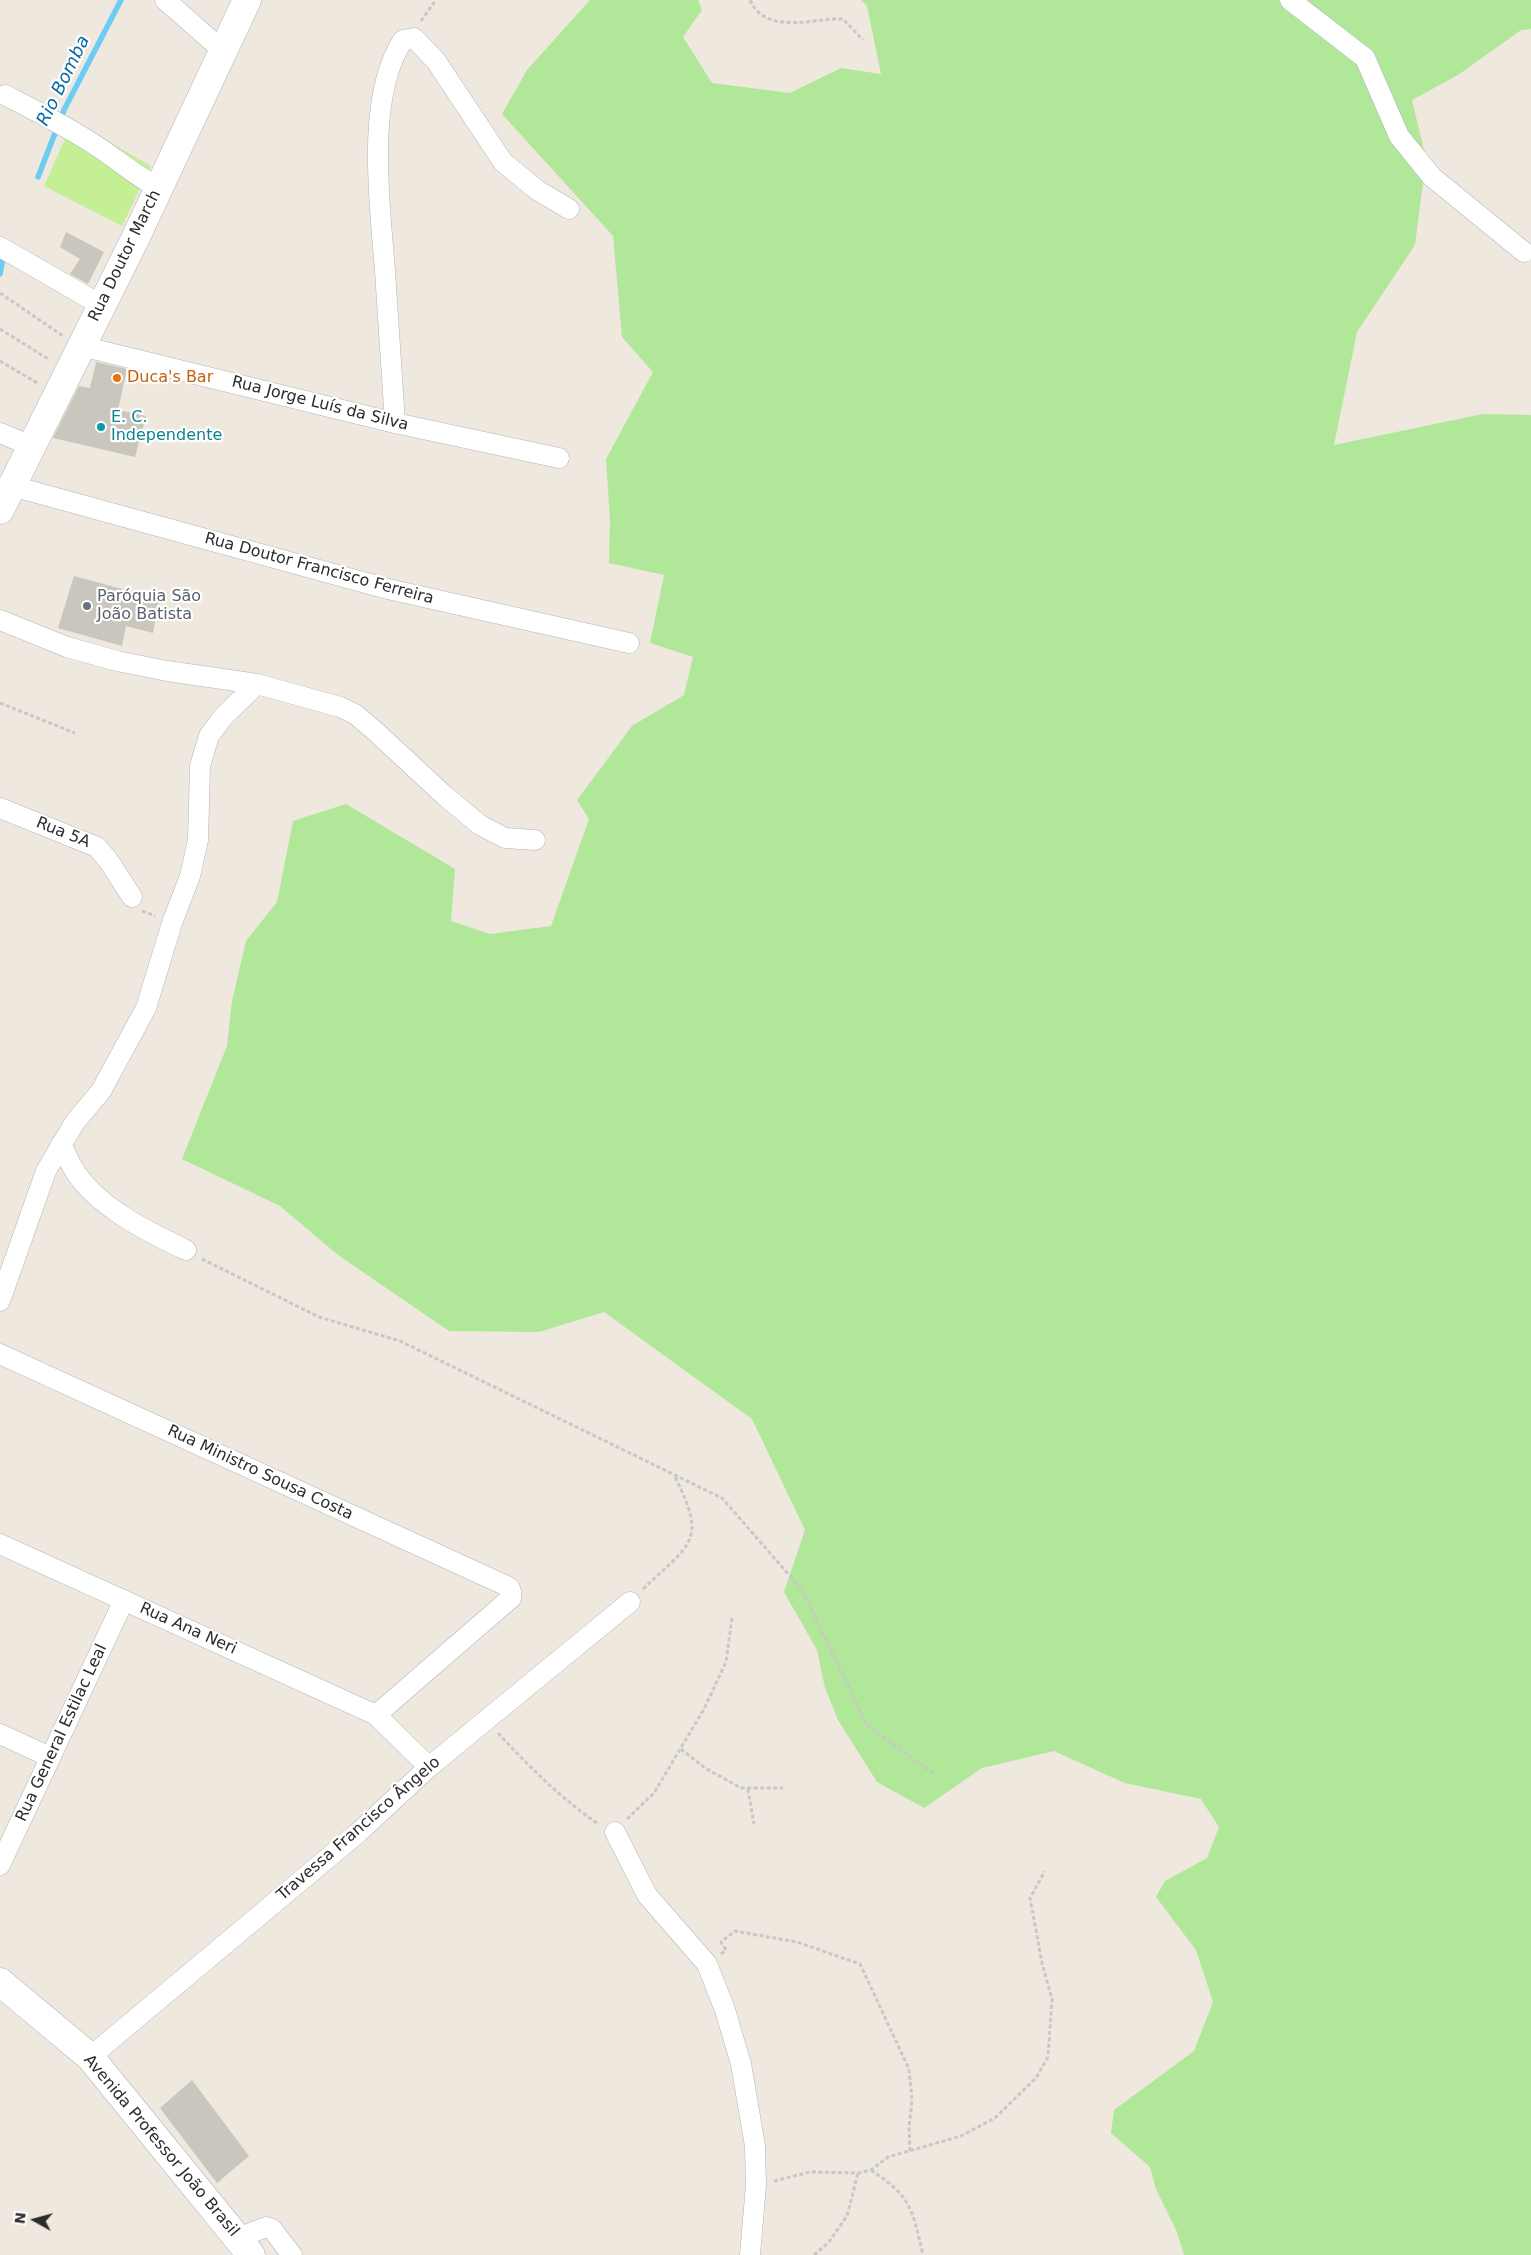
<!DOCTYPE html>
<html>
<head>
<meta charset="utf-8">
<style>
	body { margin:0 }
	#map { position:relative; width:1531px; height:2255px; overflow:hidden; background:#eee8de; font-family:"DejaVu Sans",sans-serif }
	canvas { display:block }
	.north { position:absolute; left:10px; top:2195px; width:50px; height:50px; -webkit-text-stroke:4px #fff; paint-order:stroke; rotate:277deg; font-size:14px; font-weight:700; line-height:20px; text-align:center; color:#2c2c2c }
	.north::after { content:''; display:block; margin:auto; width:18px; height:22px; background:#2c2c2c; clip-path:polygon(50% 0,100% 100%,50% 72%,0 100%) }
</style>
</head>
<body>
<div id="map">
<canvas width="1531" height="2255"></canvas>
<div class="north">N</div>
</div>
<script>
const c = document.querySelector('canvas').getContext('2d');
c.lineJoin = 'round';
function fillPath(path, color) {
  c.fillStyle = color;
  c.fill(path, 'evenodd');
}
function trace(path, color, width, dash) {
  c.strokeStyle = color;
  c.lineWidth = width;
  c.lineCap = dash ? 'butt' : 'round';
  c.setLineDash(dash || []);
  c.stroke(path);
}
function write(font, color, halo, rows, align = 'center') {
  c.font = font + ' "DejaVu Sans",sans-serif';
  c.lineWidth = 4.5;
  c.setLineDash([]);
  c.textBaseline = 'middle';
  c.strokeStyle = halo;
  c.fillStyle = color;
  for (const [text, x, y, turn = 0] of rows) {
    c.save();
    c.translate(x, y);
    c.rotate((+turn || 0) * Math.PI / 180);
    c.textAlign = isNaN(turn) ? turn : align;
    if (halo) c.strokeText(text, 0, 0);
    c.fillText(text, 0, 0);
    c.restore();
  }
}
const green = new Path2D(`
	M590,0H698L702,10L683,37L712,83L790,93L841,68L881,74L867,6L861,0H1531V29L1521,30L1458,75L1412,100L1426,159L1415,245L1357,332L1334,445L1483,414L1531,415V2255H1184L1177,2232L1156,2189L1150,2167L1111,2133L1114,2110L1194,2051L1213,2002L1196,1950L1156,1897L1165,1881L1207,1858L1219,1827L1201,1799L1125,1783L1054,1751L982,1768L924,1808L877,1782L838,1720L825,1688L817,1650L784,1592L805,1530L752,1419L604,1312L539,1332L449,1331L338,1255L280,1206L182,1159L227,1046L232,1001L246,941L277,902L293,821L346,804L455,869L451,921L490,934L551,926L589,819L577,800L632,726L684,695L693,657L650,643L664,575L609,563L610,520L606,459L653,372L622,337L613,236L502,114L527,70Z`);
const pitch = new Path2D(`
	M73,121L151,166L122,226L44,186Z`);
const stream = new Path2D(`
	M38,177L64,110L121,0
	M0,274L3,257`);
const building = new Path2D(`
	M66,232L104,252L88,284L70,274L80,259L60,247Z
	M96,362L127,369L118,410L146,416L135,457L53,438L79,386L90,388Z
	M74,576L159,599L153,633L126,626L122,646L58,628Z
	M192,2080L249,2156L217,2183L160,2108Z`);
const path = new Path2D(`
	M750,0C766,36 813,18 843,19L863,40
	M421,21L436,0
	M0,293L63,336
	M0,329L50,360
	M0,361L39,384
	M0,703L75,733
	M142,911L155,916
	M202,1259L319,1317L400,1341L722,1498L802,1590L867,1725L933,1773
	M643,1589C690,1544 708,1542 675,1477
	M498,1733C529,1767 561,1798 598,1824
	M681,1749L705,1768L741,1788H783
	M748,1789L754,1824
	M627,1819L654,1793L704,1709L726,1662L732,1618
	M721,1954L726,1950L721,1942L735,1931L797,1942L860,1964L909,2069L912,2100L909,2127L910,2151
	M871,2170C912,2197 912,2209 923,2255
	M774,2181L810,2172L858,2173L871,2170L888,2157L961,2136L995,2118L1036,2078L1048,2057L1052,1999L1042,1963L1030,1898L1045,1871
	M814,2255L829,2242L847,2216L858,2173`);
const street = new Path2D(`
	M165,0L222,50
	M1290,0L1365,58L1399,136L1432,177L1524,252
	M5,95C36,111 66,126 95,145C117,159 137,177 159,188
	M0,247L101,305
	M81,346L395,423L559,458
	M395,423C392,372 388,322 385,271C380,205 365,98 403,40L414,38L436,61L503,162L537,190L569,209
	M0,433L31,446
	M12,486L388,589L629,643
	M0,620L67,647L117,661L167,671L257,684L340,707L355,714L375,731L445,796L480,825L505,838L535,840
	M0,808L97,847L108,860L132,897
	M61,1144C65,1152 69,1161 73,1168C95,1206 148,1232 186,1250
	M0,1301L46,1171L75,1122L101,1091L146,1008L172,923L190,876L198,840L200,766L209,736L223,717L257,684
	M0,1354L509,1587L511,1591V1598L376,1715
	M0,1544L376,1715L429,1767
	M0,1734L50,1757
	M615,1832L647,1895L707,1964L725,2010L741,2064L755,2146L756,2185L750,2255
	M0,1865L124,1600
	M90,2057L359,1832L429,1767L630,1602
	M238,2238L266,2227L272,2229L292,2255`);
const secondary = new Path2D(`
	M0,510L135,239L247,0
	M0,1982L90,2057L251,2255`);
const markers = [
	[117,378,5,"#e8710a"],
	[101,427,5,"#0f9aa8"],
	[87,606,5,"#6b7280"]
];
const streetNames = [
	["Rua Doutor March",125,256,-64],
	["Rua Jorge Luís da Silva",320,404,14],
	["Rua Doutor Francisco Ferreira",319,569,15],
	["Rua 5A",63,833,22],
	["Rua Ministro Sousa Costa",260,1473,25],
	["Rua Ana Neri",188,1629,24],
	["Rua General Estilac Leal",62,1733,-65],
	["Travessa Francisco Ângelo",359,1829,-41],
	["Avenida Professor João Brasil",161,2146,50]
];
const foodNames = [
	["Duca's Bar",127,378]
];
const cultureNames = [
	["E. C.",111,418],
	["Independente",111,436]
];
const worshipNames = [
	["Paróquia São",97,597],
	["João Batista",97,615]
];
const waterNames = [
	["Rio Bomba",64,81,-64]
];
fillPath(green, '#b0e799');
fillPath(pitch, '#c5ef94');
trace(stream, '#6dccf4', 5.5);
fillPath(building, '#c9c6bd');
trace(street, '#b2b4c0', 21);
trace(secondary, '#b2b4c0', 29);
trace(path, '#c8c8c8', 3, [4, 2.5]);
trace(street, '#fff', 20);
trace(secondary, '#fff', 28);
for (const [x, y, r, color] of markers) {
  const dot = new Path2D();
  dot.arc(x, y, r, 0, 2 * Math.PI);
  c.fillStyle = color;
  c.fill(dot);
  trace(dot, '#fff', 2);
}
write('16px', '#2c2c2c', '#fff', streetNames);
write('16px', '#c56008', '#fff', foodNames, 'left');
write('16px', '#0d838f', '#fff', cultureNames, 'left');
write('16px', '#5b616d', '#fff', worshipNames, 'left');
write('italic 18px', '#0769a5', '#fff', waterNames);
</script>
</body>
</html>
